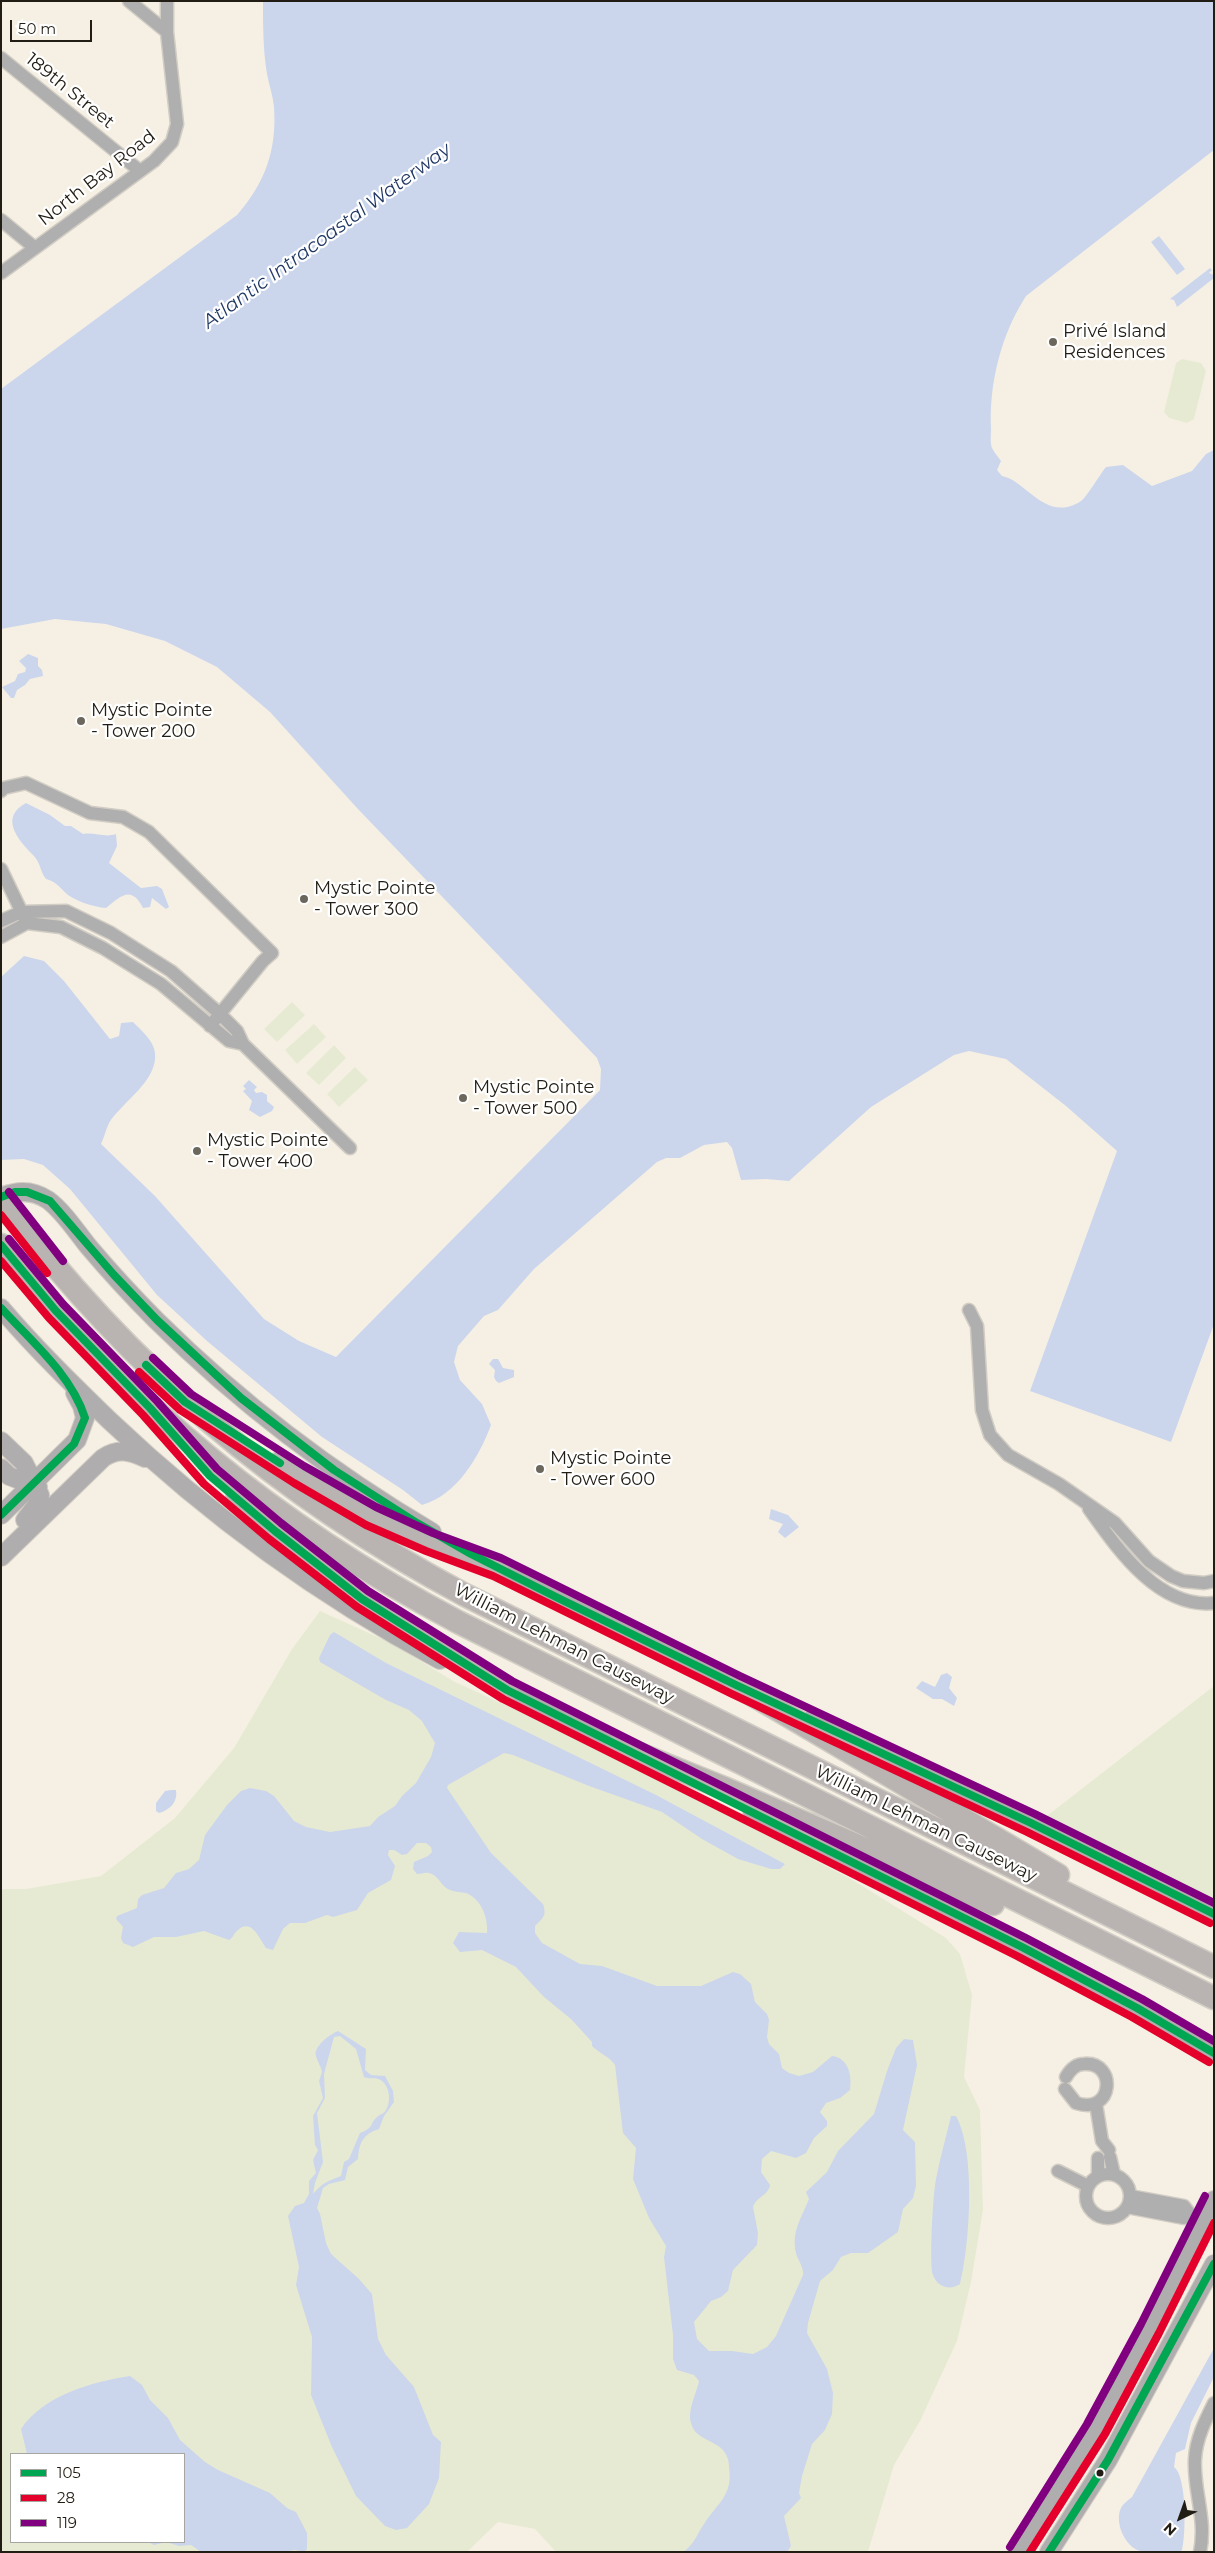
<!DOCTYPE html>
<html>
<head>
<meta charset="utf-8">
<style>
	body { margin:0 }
	#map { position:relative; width:1215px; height:2553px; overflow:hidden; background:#f6f0e4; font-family:Montserrat,sans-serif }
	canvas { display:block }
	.frame { position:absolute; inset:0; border:2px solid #221d14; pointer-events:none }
	.legend { position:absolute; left:10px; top:2453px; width:175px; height:90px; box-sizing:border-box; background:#fff; border:1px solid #a7a5a1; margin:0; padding:6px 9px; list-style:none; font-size:15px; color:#221d14 }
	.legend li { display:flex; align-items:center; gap:10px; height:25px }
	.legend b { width:25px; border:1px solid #a7a5a1 }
	.north { position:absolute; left:1155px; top:2493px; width:50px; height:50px; -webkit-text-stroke:4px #fff; paint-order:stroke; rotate:222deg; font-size:14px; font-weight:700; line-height:20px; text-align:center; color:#221d14 }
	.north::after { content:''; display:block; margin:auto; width:18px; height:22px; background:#221d14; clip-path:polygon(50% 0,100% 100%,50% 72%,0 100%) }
	.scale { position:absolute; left:10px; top:20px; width:82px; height:22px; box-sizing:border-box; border:2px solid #221d14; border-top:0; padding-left:6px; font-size:15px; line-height:18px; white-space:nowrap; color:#221d14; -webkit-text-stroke:4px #fff; paint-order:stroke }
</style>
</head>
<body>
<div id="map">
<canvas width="1215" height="2553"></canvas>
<div class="frame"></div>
<ul class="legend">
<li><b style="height:6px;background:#00a651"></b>105</li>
<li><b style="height:6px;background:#e4002b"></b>28</li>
<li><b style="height:6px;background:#800080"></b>119</li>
</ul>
<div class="north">N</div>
<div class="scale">50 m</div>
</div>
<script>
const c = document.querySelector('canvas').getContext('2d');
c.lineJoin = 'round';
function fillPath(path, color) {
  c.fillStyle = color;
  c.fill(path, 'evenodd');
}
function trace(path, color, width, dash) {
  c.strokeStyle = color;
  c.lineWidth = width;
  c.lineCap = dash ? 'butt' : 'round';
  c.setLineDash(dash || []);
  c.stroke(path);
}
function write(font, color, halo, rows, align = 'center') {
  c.font = font + ' Montserrat,sans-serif';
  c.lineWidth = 4.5;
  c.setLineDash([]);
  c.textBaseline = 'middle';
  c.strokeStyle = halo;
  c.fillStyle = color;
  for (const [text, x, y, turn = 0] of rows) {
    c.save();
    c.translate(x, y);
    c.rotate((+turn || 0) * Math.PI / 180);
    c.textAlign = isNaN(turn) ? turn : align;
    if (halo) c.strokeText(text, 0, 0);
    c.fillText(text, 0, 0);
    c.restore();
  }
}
const green = new Path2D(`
	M1182,359L1201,363L1206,371L1194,419L1187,423L1169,418L1164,412L1176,363Z
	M292,1002L305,1015L277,1042L264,1029Z
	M314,1024L326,1037L297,1064L285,1050Z
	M334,1045L346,1058L319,1085L306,1073Z
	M355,1067L368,1080L339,1107L327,1094Z
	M320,1611L393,1644L453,1681L603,1750L851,1879L946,1938L960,1954L972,1995L964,2077L980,2110L983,2210L971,2282L957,2341L920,2421L894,2465L868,2552H556L535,2529L498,2522L467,2552H1V1889H26L101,1876L175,1818L234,1748L292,1649ZM11,2454H184V2542H11Z
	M1214,1686V1903L1043,1819Z`);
const water = new Path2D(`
	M263,1H1214V150L1026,296C1001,335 989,383 991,429C991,435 990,443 992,448C994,452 998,457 1001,461L997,470L1002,476C1026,480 1046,524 1081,501C1086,498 1101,473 1106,467L1123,465L1152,486L1192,471L1206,454L1214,450V1324L1171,1442L1030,1391L1117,1151L1066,1106L1006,1059L969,1051L954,1055L871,1107L789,1181L766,1179L741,1180L732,1148L727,1142L704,1145L680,1158H666L657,1162L534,1269L498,1310L484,1316L458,1346L454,1362L460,1380L482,1404L491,1425C479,1457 457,1495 422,1505L403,1490L322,1437L207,1341L157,1295L70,1189L43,1165L24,1159L1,1160V977L24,956L44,961L64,981L110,1039L119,1036L121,1023L133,1022C141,1030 154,1041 155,1053C158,1081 122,1102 109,1123C106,1129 104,1138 101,1144L155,1196L264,1319L299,1341L336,1357L600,1090L601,1069L597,1058L357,808L270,712L217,667L165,641L106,624L55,619L1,629V389L237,215C265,183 277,150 274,107C273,96 269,85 267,74C263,50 263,25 263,1Z
	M1159,236L1185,269L1177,275L1151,242Z
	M1210,268L1212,270L1209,273L1214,275V278L1177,307L1174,300L1170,299Z
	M28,654L38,658V666L42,670L43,676L30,679L25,685L17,690L14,698H11L2,687L15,681L18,674L25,672L26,668L19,661Z
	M26,803L50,815L65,826H71L83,834C95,832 105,838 116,834L117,846L109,863L141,888L157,886L162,889L169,907L166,909L152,898L150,907L143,908C131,885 121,896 106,908C94,907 78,902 68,895C60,888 57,882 46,879C40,872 41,863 33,855C16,838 0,817 26,803Z
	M249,1080L257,1087L254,1090L256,1093L262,1092L267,1095V1101L274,1107L272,1111L260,1117L249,1110L252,1101L243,1091L246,1089L243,1086Z
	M493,1359H498L503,1368L514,1370V1377L499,1383L496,1381L494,1377L495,1370L489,1364Z
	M771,1509L788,1515L799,1527L785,1538L778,1532L783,1524L769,1519Z
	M334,1632L386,1663L656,1795L785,1864L780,1869H771L738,1859L702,1839L662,1812L589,1786L513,1755L504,1753L448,1785L447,1788L491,1853L543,1904C547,1916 543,1918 535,1926V1933L542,1943L580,1964L602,1966L657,1986H701L733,1972L740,1974L751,1984L755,2002L767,2014L769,2020L767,2037L769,2044L779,2054L782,2068L789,2073L799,2076L813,2072L832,2056C849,2058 852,2076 850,2090L840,2098L826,2103L820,2112L827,2121V2126L814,2138L806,2153L796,2158L771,2151L762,2159L761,2172L770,2185C768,2196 757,2196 753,2207L758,2233L757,2245L733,2270L728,2291L721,2297L711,2301L694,2322L697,2339L709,2351H732L753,2354L767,2347L776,2336L803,2275C804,2267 798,2261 796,2253C791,2231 802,2217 809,2199L806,2192L827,2172L838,2151L874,2114L887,2071L896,2048L904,2039L913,2040L917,2065L903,2130L915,2142L916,2186L913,2198L903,2209L898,2232L868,2253H851L841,2257L833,2270L820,2281L808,2323L807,2333L827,2369L833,2393L832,2414L825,2430L812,2444L802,2476L799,2493L801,2498L784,2516L791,2546L787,2552H683C694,2545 697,2534 704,2524C718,2502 733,2496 729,2467C729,2460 727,2455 722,2449C714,2441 696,2438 692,2426C686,2412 696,2395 699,2381L694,2375L677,2370L673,2359V2335L664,2257L666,2246L649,2218L633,2179L636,2148L623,2133L615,2065C609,2056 600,2054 592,2046V2042L571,2019L544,1997L516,1967L482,1950L460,1952L453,1943L459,1932L487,1933C488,1917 481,1899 466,1893C461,1892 455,1892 450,1890C440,1886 439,1875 429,1873C424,1872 422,1874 417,1874L413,1869L414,1862L428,1856L432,1852L431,1847L426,1843H417L407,1854L402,1855L394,1850H389L388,1855L395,1866L391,1880L368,1893L357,1910L333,1917L327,1915L305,1923H290L283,1929L273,1950L266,1948C259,1938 251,1917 237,1931C233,1934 234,1937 229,1940L204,1931L176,1937H154L133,1947L123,1943L121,1938L123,1927L116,1919L117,1916L137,1908L138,1899L142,1895L164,1888L176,1873L189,1869L199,1860L205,1835L227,1805L241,1791L250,1788L266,1791L274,1796L294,1821L306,1827L330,1832L370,1826L378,1817L395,1806L402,1796L416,1783L431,1757L435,1743L422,1721L409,1710L386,1700L320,1662L319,1658L330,1635Z
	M947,1673L952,1677L949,1688L957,1698L954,1706L942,1699H933L916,1688L922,1681L935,1687L941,1675Z
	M171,1790H176C178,1802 170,1810 159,1813L156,1811V1803L165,1791Z
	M338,2031L366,2049L365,2070L371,2075L385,2076L393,2091L394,2102L384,2116L379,2129C363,2134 359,2143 358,2159L348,2167L345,2180L329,2184L323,2188L321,2195L317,2208L320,2214L326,2243L331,2254L359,2279L372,2294L378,2339L386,2355L414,2387L433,2435L441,2442L439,2478L429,2504L407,2528L396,2530L385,2526L356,2496L332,2447L311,2395L312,2337L296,2285L299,2267L288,2216L295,2206L304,2203L309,2194V2181L316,2173L313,2160L318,2150L315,2145L313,2116L323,2098L319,2081L322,2072C321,2066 317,2061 316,2056C313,2047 330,2034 338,2031ZM340,2036L356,2049L364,2077C370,2080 376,2076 382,2081C390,2087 391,2102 386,2110C384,2114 380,2114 377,2117C369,2124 375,2127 360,2133L349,2159L344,2162L341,2176C328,2181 322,2183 313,2194L315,2183L323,2162L317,2113L325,2098L324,2074L334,2037Z
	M951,2116H956C976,2152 970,2245 960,2284C950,2291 937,2287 933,2275C929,2264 933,2193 936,2179C940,2158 946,2137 951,2116Z
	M1214,2348V2377L1191,2423L1185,2449L1176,2453L1174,2467C1187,2476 1186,2535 1182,2550L1180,2552C1168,2552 1151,2553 1140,2551C1125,2547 1114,2522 1121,2508C1123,2504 1128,2500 1132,2497Z
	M130,2376L142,2385L150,2400L168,2418L180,2440L205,2462L218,2470L270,2493L287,2508L296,2512L307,2533V2549L304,2552L295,2550L282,2552H201L191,2545L179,2546L166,2542L154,2545L148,2542H184V2454H27L21,2429C44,2395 92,2382 130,2376Z`);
const street = new Path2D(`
	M129,1L167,32
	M1,58L140,171
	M1,220L35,248
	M1,273L154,161L172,142L177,124L167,32V1
	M1,791L4,788L26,783L90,813L123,817L149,832L272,953L263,961L210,1026
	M1,869L25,919
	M1,921L21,912L66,911L111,933L171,971L220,1014L237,1031L243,1044L350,1148
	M1,937L27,923L61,927L103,948L161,984L229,1041L243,1044
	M969,1310L977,1326L982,1410L990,1435L1008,1455L1059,1484L1115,1523L1149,1561L1171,1576L1183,1581L1204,1583L1214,1581
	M1089,1509C1117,1548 1158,1609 1214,1603
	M1065,2089L1076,2103C1114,2116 1117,2061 1084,2064C1075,2064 1070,2070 1066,2077
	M1096,2104L1102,2141L1109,2150
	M1110,2157L1114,2174
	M1098,2158V2175
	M1058,2171L1088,2186
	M1086 2196a22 22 0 1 1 44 0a22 22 0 1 1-44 0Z
	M1130,2196L1184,2206L1190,2214L1203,2222
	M1127,2207L1184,2218L1190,2214
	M1200,2552C1207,2519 1193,2490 1195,2459C1196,2439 1205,2421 1214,2403`);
const secondary = new Path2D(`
	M1,1197C17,1190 33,1190 48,1200C63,1211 76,1231 88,1246C110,1272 133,1297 157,1321C239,1402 332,1473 432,1532
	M1,1308C35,1348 72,1384 109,1420C209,1515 318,1595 440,1660
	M1,1441L24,1463L40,1495L39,1502L25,1520
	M1,1468L9,1476L38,1487
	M1,1515L77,1440L85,1418L82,1406L75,1393
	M1,1557L103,1458C118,1448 129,1451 145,1458
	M485,1561L747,1690
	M496,1686L627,1750
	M812,1719L1031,1823L1214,1914
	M752,1811C907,1889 1063,1965 1214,2053
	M1018,2552L1096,2429L1150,2329L1214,2200
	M1049,2552L1108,2460L1214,2264`);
const highway = new Path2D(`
	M1,1198C128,1367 279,1496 465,1595L1214,1967
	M1,1245C131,1407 275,1525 458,1622L1214,1998
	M280,1463C350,1507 419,1538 497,1567
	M237,1499L362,1599L507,1690
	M736,1685L1058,1875
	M617,1745L724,1788L993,1904`);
const bus1 = new Path2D(`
	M1,1197L15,1192H27L50,1201L114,1275L157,1320L241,1398L334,1470L417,1523L471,1554L558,1598L736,1685L1031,1823L1214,1914
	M1,1245L56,1311L150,1408L210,1476L275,1531L362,1599L507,1690L1022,1947L1137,2008L1214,2053
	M1,1308C31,1341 71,1374 85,1418L74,1444L1,1515
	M146,1365L185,1402L280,1463
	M1049,2552L1108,2460L1214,2264`);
const bus2 = new Path2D(`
	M1,1215L47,1273
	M1,1261L49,1318L143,1415L204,1484L269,1539L357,1607L503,1699L1017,1956L1132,2017L1209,2062
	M139,1372L180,1410L294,1483L366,1525L426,1551L493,1576L732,1694L1027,1832L1210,1923
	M1030,2552L1105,2434L1159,2333L1214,2223`);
const bus3 = new Path2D(`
	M9,1192L63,1261
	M9,1239L63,1304L157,1401L217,1469L281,1523L368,1591L512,1681L1026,1938L1142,1999L1214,2041
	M153,1358L191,1394L304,1466L376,1507L433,1533L501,1558L740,1676L1035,1814L1214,1903
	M1010,2547L1087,2424L1141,2324L1205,2196`);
const markers = [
	[1053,342,5,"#6c675d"],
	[81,721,5,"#6c675d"],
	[304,899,5,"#6c675d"],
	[463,1098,5,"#6c675d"],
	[197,1151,5,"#6c675d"],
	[540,1469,5,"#6c675d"],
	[1100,2473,4.5,"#221d14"]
];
const streetNames = [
	["189th Street",70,91,39],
	["North Bay Road",97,178,-38],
	["William Lehman Causeway",564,1644,27],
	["William Lehman Causeway",926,1824,26]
];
const poiNames = [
	["Privé Island",1063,332],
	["Residences",1063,353],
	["Mystic Pointe",91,711],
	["- Tower 200",91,732],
	["Mystic Pointe",314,889],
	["- Tower 300",314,910],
	["Mystic Pointe",473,1088],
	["- Tower 500",473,1109],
	["Mystic Pointe",207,1141],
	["- Tower 400",207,1162],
	["Mystic Pointe",550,1459],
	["- Tower 600",550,1480]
];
const waterNames = [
	["Atlantic Intracoastal Waterway",327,236,-36]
];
fillPath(green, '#e7ead2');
fillPath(water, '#cbd6ec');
trace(street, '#d2cdc4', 15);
trace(secondary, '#d2cdc4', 20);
trace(highway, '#d2cdc4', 25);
trace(street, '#afafaf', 12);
trace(secondary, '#afadad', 18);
trace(highway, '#b9b4b2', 22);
trace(bus1, '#00a651', 8);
trace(bus2, '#e4002b', 8);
trace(bus3, '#800080', 8);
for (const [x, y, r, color] of markers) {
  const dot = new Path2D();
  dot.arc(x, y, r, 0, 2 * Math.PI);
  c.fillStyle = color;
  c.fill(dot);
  trace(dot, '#fff', 2);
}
write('18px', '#221d14', '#fff', streetNames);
write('18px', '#221d14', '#fff', poiNames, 'left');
write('italic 19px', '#213865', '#fff', waterNames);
</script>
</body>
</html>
